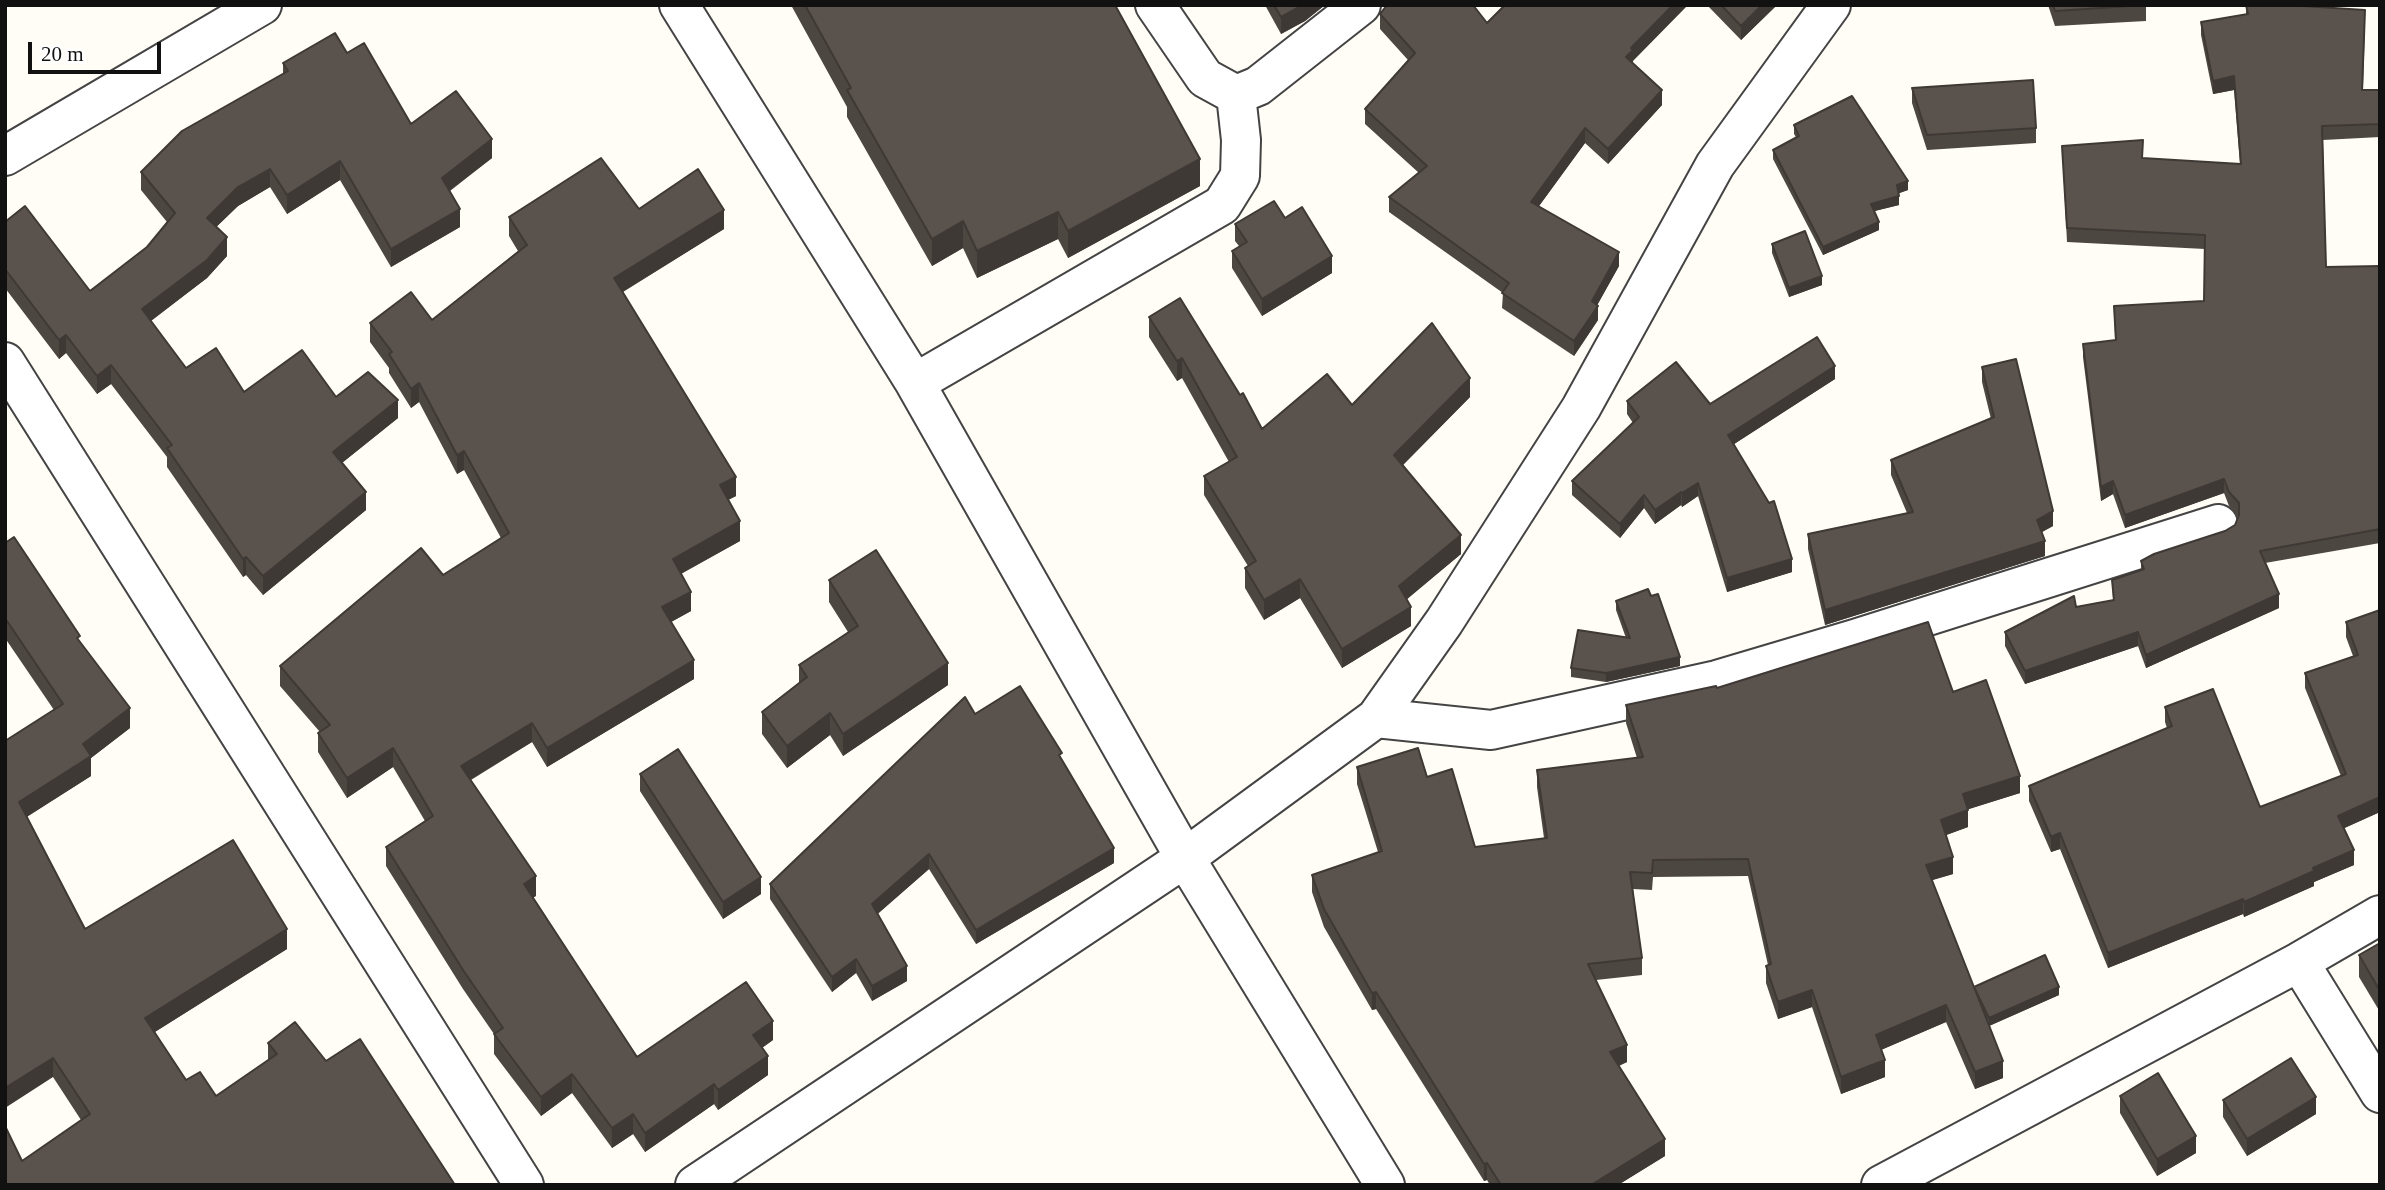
<!DOCTYPE html>
<html>
<head>
<meta charset="utf-8">
<style>
	body { margin:0 }
	#map { position:relative; width:2385px; height:1190px; overflow:hidden; background:#fffdf5; font-family:Georgia,serif }
	canvas { display:block }
	.frame { position:absolute; inset:0; border:7px solid #111; pointer-events:none }
	.scale { position:absolute; left:28px; top:42px; width:133px; height:32px; box-sizing:border-box; border:4px solid #111; border-top:0; padding-left:9px; font-size:21px; line-height:24px; white-space:nowrap; color:#111; -webkit-text-stroke:5px #fff; paint-order:stroke }
</style>
</head>
<body>
<div id="map">
<canvas width="2385" height="1190"></canvas>
<div class="frame"></div>
<div class="scale">20 m</div>
</div>
<script>
const c = document.querySelector('canvas').getContext('2d');
c.lineJoin = 'round';
function trace(path, color, width, dash) {
  c.strokeStyle = color;
  c.lineWidth = width;
  c.lineCap = dash ? 'butt' : 'round';
  c.setLineDash(dash || []);
  c.stroke(path);
}
function fillPath(path, color) {
  c.fillStyle = color;
  c.fill(path, 'evenodd');
}
const minor = new Path2D(`
	M679,5L915,383L1185,858L1385,1185
	M1155,5L1205,78L1236,95
	M1236,95L1258,86L1361,5
	M5,156L262,5
	M5,362L524,1185
	M915,383L1222,205L1240,176L1241,140L1236,95
	M1376,718L1491,730L1717,680L1855,639L2218,524
	M2299,962L2380,1093
	M695,1185L1185,858L1376,718L1444,622L1581,408L1715,165L1831,5
	M1881,1185L2299,962L2380,915`);
const wall = new Path2D(`
	M791,5H1115L1200,186L1068,258L1058,239L977,278L963,248L932,266L847,117V107Z
	M1265,5H1325L1305,21L1281,34Z
	M1707,5H1777L1741,40Z
	M2048,5H2146V21L2055,26Z
	M2246,5L2365,24L2363,90H2380V137L2323,140L2326,267L2380,266V543L2265,563L2279,608L2146,668L2138,646L2025,684L2005,646V632L2076,607L2113,600L2112,580L2141,570V561L2225,531L2235,525L2238,517L2229,506L2224,493L2125,528L2113,494L2101,501L2083,357V344L2115,340L2114,306L2204,301L2205,249L2067,242L2062,146L2143,158L2240,164L2234,90L2213,94L2201,35V22L2246,14Z
	M1380,14L1487,23L1633,61V63L1662,105L1608,164L1585,143L1539,206L1619,266L1597,305L1598,320L1574,356L1502,308L1503,293L1389,212V197L1419,173L1365,124V109L1408,60L1380,29Z
	M347,53L411,124L492,158L450,191L460,227L391,267L340,180L287,214L270,187L238,206L216,227L227,256L207,278L150,321L186,368L244,392L336,397L398,418L342,463L366,510L263,595L246,575L243,577L167,467V457L111,384L97,394L66,353L59,359L5,288V222L90,291L147,247L167,222L141,190V172L283,74V63Z
	M1912,88L2036,128V143L1927,150L1912,103Z
	M1794,125L1908,190L1899,193V205L1874,211L1879,230L1823,255L1773,159V150L1796,137L1794,134Z
	M639,209L724,229L623,292L736,496L728,500L740,541L681,574L691,611L671,622L694,679L547,767L532,742L471,780L536,896L533,897L637,1057L773,1040L762,1048L768,1075L718,1110L714,1104L645,1152L633,1134L612,1148L572,1093L541,1116L494,1054V1034L463,989L386,866V847L425,821L393,767L347,798L318,752V733L320,732L280,686V666L443,575L501,538L464,470L457,474L419,402L411,408L389,373V368L370,342V323L432,320L518,251L509,236V217Z
	M1285,218L1332,273L1262,316L1232,268V251L1239,246L1235,241V224Z
	M1772,244L1822,285L1789,297L1772,253Z
	M1149,317L1262,429L1352,405L1470,397L1403,465L1461,554L1406,599L1411,626L1342,668L1300,598L1264,620L1245,588V568L1248,566L1204,495V476L1229,462L1182,378L1177,381L1149,337Z
	M1982,367L2053,526L2041,532L2045,556L1825,625L1808,549V534L1907,513L1891,475V460L1991,419L1982,382Z
	M1835,379L1734,444L1792,572L1727,592L1698,496L1682,507L1681,505L1655,524L1644,508L1620,538L1572,495V481L1633,423L1627,414V401L1710,404Z
	M5,543L80,642L130,728L91,758V776L26,817L85,929L287,949L155,1032L186,1080L216,1096L268,1060V1043L326,1061L22,1161L81,1120L53,1077L5,741L54,710L5,638Z
	M829,580L948,685L843,756L830,735L787,768L762,734V712L799,683V665L848,632L829,602Z
	M1616,601L1680,666L1606,682L1571,677V668L1626,638L1616,610Z
	M2380,610V812L2344,828L2354,865L2314,882V886L2244,917L2243,914L2108,968L2060,849L2051,852L2029,801V786L2167,728L2165,722V707L2260,807L2341,776L2305,688V673L2353,656L2346,637V622Z
	M1717,688L1953,692L2020,793L1968,809V827L1946,835L1953,874L1932,880L1974,988L2059,995L1989,1026L2003,1078L1975,1089L1946,1022L1881,1050L1885,1077L1841,1094L1812,1007L1778,1019L1766,983V966L1768,965L1748,876L1653,877L1652,890L1633,889L1642,958V975L1596,980L1627,1062L1619,1066L1665,1156L1618,1185H1490L1487,1180L1484,1181L1376,1009L1372,1010L1324,927L1312,892V875L1378,852L1357,784V767L1427,777L1475,847L1544,838L1537,787V770L1637,758L1626,723V705Z
	M1062,760L1114,863L976,944L929,869L877,914L907,981L872,1001L856,973L832,992L770,899V884Z
	M640,774L761,894L723,919L640,791Z
	M2380,943V1012L2359,977V955Z
	M2120,1096L2196,1153L2157,1176L2120,1113Z
	M2223,1100L2316,1114L2247,1156L2223,1117Z`);
const shadedWall = new Path2D(`
	M1303,5H1325L1305,21L1281,34V17Z
	M1673,5H1688L1633,61V65L1626,57L1631,48Z
	M1762,5H1777L1741,40V26Z
	M2234,76V90L2213,94V81Z
	M1662,90V105L1608,164V149Z
	M1585,128V143L1531,217V202Z
	M492,139V158L442,196V178Z
	M1200,159V186L1068,258V231Z
	M340,161V180L287,214V195Z
	M270,169V187L238,206L207,236V218L238,187Z
	M1908,181V190L1897,194V185Z
	M1899,196V205L1871,212V204Z
	M460,209V227L391,267V249Z
	M724,210V229L614,297V278Z
	M1058,212V239L977,278V251Z
	M963,221V248L932,266V239Z
	M1879,222V230L1823,255V247Z
	M227,237V256L207,278L142,328V309Z
	M1619,252V266L1594,311L1598,306V320L1574,356V341L1592,301Z
	M1332,256V273L1262,316V299Z
	M1822,276V285L1789,297V288Z
	M66,335V353L59,359V340Z
	M1182,358V378L1177,381V361Z
	M111,365V384L97,394V376Z
	M1835,366V379L1728,448V435Z
	M1470,378V397L1394,474V455Z
	M419,383V402L411,408V389Z
	M398,400V418L333,470V452Z
	M464,451V470L457,474V455Z
	M736,477V496L720,504V485Z
	M2224,479V493L2125,528V515Z
	M2113,481V494L2101,501V487Z
	M1698,483V496L1682,507V493Z
	M366,492V510L263,595V576Z
	M1681,492V505L1655,524V510Z
	M1644,495V508L1620,538V524Z
	M2053,511V526L2037,535V520Z
	M740,521V541L673,578V559Z
	M1461,535V554L1399,606V586Z
	M2045,541V556L1825,625V610Z
	M246,557V575L243,577V559Z
	M1792,559V572L1727,592V578Z
	M1300,579V598L1264,620V600Z
	M691,592V611L662,627V607Z
	M2279,594V608L2146,668V655Z
	M1411,607V626L1342,668V649Z
	M2138,632V646L2025,684V671Z
	M1680,657V666L1606,682V673Z
	M694,660V679L547,767V748Z
	M948,663V685L843,756V734Z
	M130,708V728L91,758V776L19,822V802L83,744Z
	M830,713V735L787,768V746Z
	M532,723V742L461,785V766Z
	M393,748V767L347,798V778Z
	M2020,776V793L1963,811V794Z
	M2380,797V812L2338,831V816Z
	M1968,810V827L1941,837V820Z
	M2060,833V849L2051,852V837Z
	M1114,848V863L976,944V930Z
	M2354,850V865L2314,882V886L2244,917V902L2313,868Z
	M929,854V869L872,919V904Z
	M1953,857V874L1926,882V865Z
	M536,876V896L524,903V884Z
	M761,877V894L723,919V902Z
	M2243,899V914L2108,968V953Z
	M287,929V949L145,1038V1018Z
	M856,959V973L832,992V977Z
	M907,966V981L872,1001V986Z
	M2059,987V995L1989,1026V1018Z
	M1812,990V1007L1778,1019V1002Z
	M1376,992V1009L1372,1010V993Z
	M1946,1005V1022L1876,1052V1035Z
	M773,1021V1040L753,1054V1035Z
	M1627,1045V1062L1610,1069V1052Z
	M768,1056V1075L718,1110V1090Z
	M53,1058V1077L5,1108V1088Z
	M1885,1060V1077L1841,1094V1077Z
	M2003,1061V1078L1975,1089V1072Z
	M572,1074V1093L541,1116V1097Z
	M714,1084V1104L645,1152V1133Z
	M2316,1097V1114L2247,1156V1139Z
	M633,1114V1134L612,1148V1128Z
	M2196,1136V1153L2157,1176V1159Z
	M1665,1139V1156L1618,1185H1591Z
	M1487,1163V1180L1484,1181V1164Z`);
const building = new Path2D(`
	M805,5H1115L1200,159L1068,231L1058,212L977,251L963,221L932,239L847,90L851,88Z
	M1274,5H1303L1281,17Z
	M1387,5H1473L1487,23L1505,5H1673L1631,48L1633,50L1626,57L1662,90L1608,149L1585,128L1531,202L1619,252L1592,301L1598,306L1574,341L1502,293L1509,283L1389,197L1427,166L1365,109L1415,53L1380,14Z
	M1721,5H1762L1741,26Z
	M2053,5H2146L2055,11Z
	M2246,5H2287L2365,10L2362,90H2380V124L2322,126L2326,267L2380,266V529L2260,551L2279,594L2146,655L2138,632L2025,671L2005,632L2074,596L2076,607L2114,600L2112,580L2144,569L2141,561L2154,554L2225,531L2235,525L2239,515V503L2229,492L2224,479L2125,515L2113,481L2101,487L2083,344L2116,340L2114,306L2204,301L2205,235L2067,228L2062,146L2143,140L2142,158L2241,164L2234,76L2213,81L2201,22L2248,14Z
	M335,33L347,53L364,43L411,124L456,91L492,139L442,178L460,209L391,249L340,161L287,195L270,169L238,187L207,218L227,237L207,260L142,309L186,368L216,348L244,392L302,350L336,397L368,372L398,400L333,452L366,492L263,576L246,557L243,559L167,448L172,445L111,365L97,376L66,335L59,340L5,269V222L25,206L90,291L147,247L175,213L141,172L182,131L288,71L283,63Z
	M2033,80L2036,128L1927,135L1912,88Z
	M1852,96L1908,181L1897,185L1899,196L1871,204L1879,222L1823,247L1773,150L1799,136L1794,125Z
	M601,158L639,209L698,169L724,210L614,278L736,477L720,485L740,521L673,559L691,592L662,607L694,660L547,748L532,723L461,766L536,876L524,884L637,1057L746,982L773,1021L753,1035L768,1056L718,1090L714,1084L645,1133L633,1114L612,1128L572,1074L541,1097L494,1034L503,1028L463,970L386,847L433,816L393,748L347,778L318,733L330,725L280,666L421,548L443,575L509,533L464,451L457,455L419,383L411,389L389,354L392,352L370,323L411,292L432,320L527,245L509,217Z
	M1274,201L1285,218L1302,207L1332,256L1262,299L1232,251L1247,242L1235,224Z
	M1805,231L1822,276L1789,288L1772,244Z
	M1180,298L1240,395L1243,393L1262,429L1327,374L1352,405L1432,323L1470,378L1394,455L1461,535L1399,586L1411,607L1342,649L1300,579L1264,600L1245,568L1256,561L1204,476L1237,457L1182,358L1177,361L1149,317Z
	M1817,337L1835,366L1728,435L1769,503L1774,501L1792,559L1727,578L1698,483L1682,493L1681,492L1655,510L1644,495L1620,524L1572,481L1639,417L1627,401L1676,362L1710,404Z
	M2016,359L2053,511L2037,520L2045,541L1825,610L1808,534L1913,512L1891,460L1994,417L1982,367Z
	M14,537L80,636L77,638L130,708L83,744L91,756L19,802L85,929L233,840L287,929L145,1018L186,1080L200,1072L216,1096L277,1054L268,1043L295,1022L326,1061L360,1039L455,1185H5V1126L22,1161L90,1114L53,1058L5,1088V741L63,704L5,618V543Z
	M876,550L948,663L843,734L830,713L787,746L762,712L807,677L799,665L858,626L829,580Z
	M1648,589L1651,596L1658,594L1680,657L1606,673L1571,668L1578,630L1630,638L1616,601Z
	M2380,610V797L2338,816L2354,850L2313,868L2314,871L2244,902L2243,899L2108,953L2060,833L2051,837L2029,786L2172,726L2165,707L2213,689L2260,807L2346,774L2305,673L2358,655L2346,622Z
	M1928,622L1953,692L1986,680L2020,776L1963,794L1968,810L1941,820L1953,857L1926,865L2003,1061L1975,1072L1946,1005L1876,1035L1885,1060L1841,1077L1812,990L1778,1002L1766,966L1771,964L1748,859L1653,860L1652,873L1630,872L1642,958L1588,964L1627,1045L1610,1052L1665,1139L1591,1185H1501L1487,1163L1484,1164L1376,992L1372,993L1324,909L1312,875L1382,851L1357,767L1418,748L1427,777L1452,769L1475,847L1547,838L1537,770L1643,757L1626,705L1716,686L1717,688Z
	M1020,686L1062,753L1059,755L1114,848L976,930L929,854L872,904L907,966L872,986L856,959L832,977L770,884L965,697L975,714Z
	M678,749L761,877L723,902L640,774Z
	M2380,943V991L2359,955Z
	M2045,955L2059,987L1989,1018L1974,987Z
	M2291,1058L2316,1097L2247,1139L2223,1100Z
	M2158,1073L2196,1136L2157,1159L2120,1096Z`);
trace(minor, '#444', 42);
trace(minor, '#fff', 38);
fillPath(wall, '#4d4742');
fillPath(shadedWall, '#3f3936');
fillPath(building, '#5a524d');
trace(building, '#3f3936', 2);
</script>
</body>
</html>
